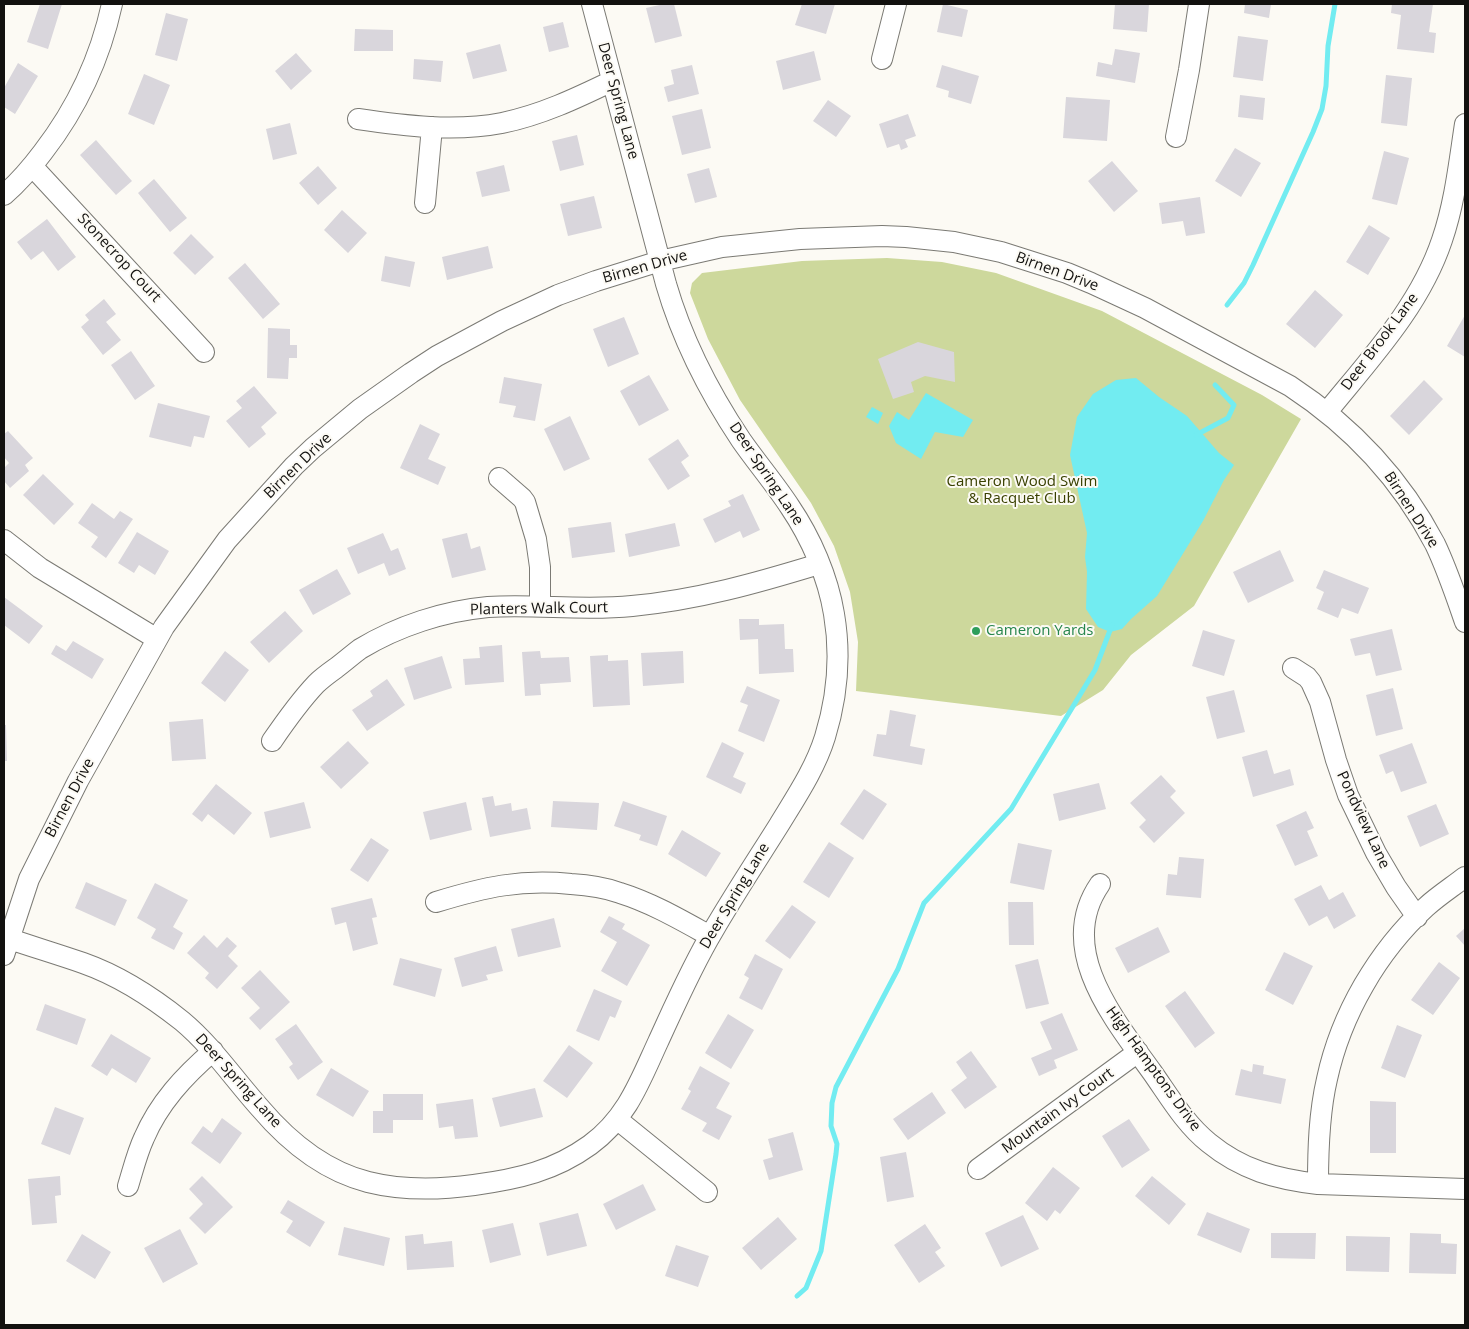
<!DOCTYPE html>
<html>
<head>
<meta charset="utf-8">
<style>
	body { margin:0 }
	#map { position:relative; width:1469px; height:1329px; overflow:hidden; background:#fcfaf4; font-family:"Open Sans",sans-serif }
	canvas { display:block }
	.frame { position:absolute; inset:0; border:5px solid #12110f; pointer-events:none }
</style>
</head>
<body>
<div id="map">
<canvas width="1469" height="1329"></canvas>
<div class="frame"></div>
</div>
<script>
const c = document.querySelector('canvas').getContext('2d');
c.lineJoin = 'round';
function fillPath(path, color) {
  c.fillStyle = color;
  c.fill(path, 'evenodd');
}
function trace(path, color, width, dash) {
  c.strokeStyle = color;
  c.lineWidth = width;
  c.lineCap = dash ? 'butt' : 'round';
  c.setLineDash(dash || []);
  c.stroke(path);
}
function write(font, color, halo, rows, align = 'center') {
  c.font = font + ' "Open Sans",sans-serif';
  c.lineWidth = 4;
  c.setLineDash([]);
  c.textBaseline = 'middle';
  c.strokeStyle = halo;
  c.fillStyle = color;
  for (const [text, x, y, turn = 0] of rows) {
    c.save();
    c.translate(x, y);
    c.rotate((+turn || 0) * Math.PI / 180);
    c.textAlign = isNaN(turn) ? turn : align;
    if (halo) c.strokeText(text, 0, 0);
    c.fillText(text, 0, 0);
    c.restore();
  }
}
const green = new Path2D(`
	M887,258L942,262L996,273L1102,311L1262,395L1301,419L1194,606L1131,655L1103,690L1061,716L856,691L858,642L850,592L834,546L811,503L740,400L708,339L690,293L692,283L702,273L802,261Z`);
const water = new Path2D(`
	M1136,378L1159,397L1187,416L1219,453L1234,465L1224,480L1203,521L1157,596L1131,619L1122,629L1110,632L1098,627L1086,609L1087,572L1085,557L1087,533L1070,455L1077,417L1093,394L1116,380Z
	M926,393L973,420L963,437L935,432L921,459L896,443L889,426L897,412L909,420Z
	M872,407L883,413L878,424L866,417Z`);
const stream = new Path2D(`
	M1227,305L1244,283L1253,265L1313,132L1322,109L1326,86L1328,46L1335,4
	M1196,435L1228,418L1234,405L1215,385
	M797,1296L806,1288L821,1251L836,1154L837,1144L831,1126L832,1103L836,1087L898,969L924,903L1011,809L1095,670L1112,625`);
const building = new Path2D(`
	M40,4H62L48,49L27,42Z
	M664,4H674L682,36L655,43L646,8Z
	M802,4H835L826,34L795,25Z
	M943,4L968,10L962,37L937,32Z
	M1115,4H1149L1147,32L1113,29Z
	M1245,4H1271L1269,18L1244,13Z
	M1392,4H1433L1429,32L1436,33L1434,53L1397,49L1401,15L1391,13Z
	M166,13L188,19L177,61L155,55Z
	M563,22L569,47L549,52L543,27Z
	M355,29L393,30V51H354Z
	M1238,36L1268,40L1263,81L1233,77Z
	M500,44L507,71L473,79L466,53Z
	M1115,49L1140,53L1135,83L1096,76L1098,62L1112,65Z
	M814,51L821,80L783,90L776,61Z
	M296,53L312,71L291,90L275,71Z
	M414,59L443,61L441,82L413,79Z
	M18,63L38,76L15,114L4,107V88Z
	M692,65L699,94L668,102L664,87L674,84L671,70Z
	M942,65L979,76L971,104L948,97L949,91L936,87Z
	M144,74L170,85L154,125L128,114Z
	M1386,75L1412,78L1407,126L1381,123Z
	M1240,95L1265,98L1263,120L1238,117Z
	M1066,97L1110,100L1107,141L1063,138Z
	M828,100L851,116L836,137L813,121Z
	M702,109L711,148L682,155L672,116Z
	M908,114L916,136L905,140L908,147L901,150L899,144L887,148L879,124Z
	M290,123L297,154L273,160L266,129Z
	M577,135L584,165L560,171L552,141Z
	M96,140L132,181L116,195L80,155Z
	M1235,148L1261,163L1241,197L1215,181Z
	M1384,151L1409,158L1397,205L1372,199Z
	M1112,161L1138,191L1114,212L1088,181Z
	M504,165L510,191L482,197L476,172Z
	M318,166L337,188L318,205L299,183Z
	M709,168L717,197L695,203L687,174Z
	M154,179L187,218L170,232L138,193Z
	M594,196L602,228L568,236L560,204Z
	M1200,197L1205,233L1186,236L1183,221L1162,224L1159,203Z
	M342,210L367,233L348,253L324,230Z
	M47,219L76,257L58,271L43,251L31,260L17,242Z
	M1369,225L1390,238L1368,275L1346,262Z
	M191,234L214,257L195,275L173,253Z
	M488,246L493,268L447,280L442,257Z
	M385,256L415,262L410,287L381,281Z
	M245,263L280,304L263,319L228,278Z
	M1315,290L1343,315L1315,348L1286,324Z
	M104,299L116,314L106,322L121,340L103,355L81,327L89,320L85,315Z
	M1465,315V357L1447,346Z
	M624,317L639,354L608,367L593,329Z
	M268,328L290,329V345H297V358H289L288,379L267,378Z
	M918,342L954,352L955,382L925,376L911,382L914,392L893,399L878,359Z
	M131,351L155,386L135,400L111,365Z
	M649,375L669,410L639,426L620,391Z
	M504,377L542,384L535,421L513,417L516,406L499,403Z
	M1424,380L1443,399L1409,435L1390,416Z
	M254,386L277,413L261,427L266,434L249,448L226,421L242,408L236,401Z
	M158,403L210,416L204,438L194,436L191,447L149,437Z
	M570,416L590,459L564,471L544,429Z
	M420,424L440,434L428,459L446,467L438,485L400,468Z
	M8,431L33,458L25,465L29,471L10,488L4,481V468L9,463L4,457V434Z
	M678,439L689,456L681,462L690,476L668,490L648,459Z
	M43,474L74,504L54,525L23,495Z
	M743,494L760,530L743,538L740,531L715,543L703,519L731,506L728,501Z
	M92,503L114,519L120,511L133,519L106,558L91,547L98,537L78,523Z
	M611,522L615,552L572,558L568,528Z
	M675,523L680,546L629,557L625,534Z
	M137,532L169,551L155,575L139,565L134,573L118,563Z
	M383,533L391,551L398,548L406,569L389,576L384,563L358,574L347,548Z
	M467,533L471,549L480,546L486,570L452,578L442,539Z
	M1280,550L1294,581L1248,603L1233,572Z
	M337,569L351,594L313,615L299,590Z
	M1324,570L1369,588L1358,614L1342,608L1338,618L1317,609L1324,592L1316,588Z
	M4,597L43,626L29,644L4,625Z
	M285,611L303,631L269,663L250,642Z
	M739,619H759V625L784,624L785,649H793L794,672L759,674L758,639L740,640Z
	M1392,629L1402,670L1376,676L1370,653L1355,656L1350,639Z
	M1203,630L1235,640L1224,676L1192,666Z
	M73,641L104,659L92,679L51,654L56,645L66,651Z
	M502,645L504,682L465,685L463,659L480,658L479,647Z
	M225,651L249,670L225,702L201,683Z
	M540,651L541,658L569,657L571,682L540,684L541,695L525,696L522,652Z
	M683,651L684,683L643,686L641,653Z
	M608,655V661L628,660L630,705L593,707L590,656Z
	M442,656L452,688L414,700L404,668Z
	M387,679L405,705L367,731L352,710L373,696L370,691Z
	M747,686L780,700L764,742L738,731L748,705L740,702Z
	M1393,688L1403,729L1376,736L1366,695Z
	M1234,690L1245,732L1217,739L1206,697Z
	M890,710L916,715L910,746L925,749L922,765L873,756L877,734L886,735Z
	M203,719L206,759L172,761L169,722Z
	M4,725H6L7,761H4Z
	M348,741L369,763L341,789L320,767Z
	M722,742L744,753L733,777L746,783L741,794L706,777Z
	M1412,743L1427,783L1401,792L1393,771L1386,774L1379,755Z
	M1267,750L1274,774L1290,769L1294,785L1253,797L1242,757Z
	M1161,775L1176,791L1170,797L1185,813L1154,843L1139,827L1146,820L1130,803Z
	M1099,783L1106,809L1059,821L1053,794Z
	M216,784L252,813L234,835L208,814L202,822L192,814Z
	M864,789L887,804L863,840L840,824Z
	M493,796L495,806L511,803L512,811L527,808L531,829L490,837L482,798Z
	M553,801L599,803L597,830L551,827Z
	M623,801L667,816L657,846L639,840L641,835L614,826Z
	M304,802L311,828L270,838L264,812Z
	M466,802L472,830L430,840L423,812Z
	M1436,804L1449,834L1420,847L1407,816Z
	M1306,811L1314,828L1307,831L1318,856L1295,866L1276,825Z
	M682,830L721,853L706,877L668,854Z
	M371,838L389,850L368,882L350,870Z
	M829,842L854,858L829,898L803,882Z
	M1018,843L1052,850L1044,890L1010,883Z
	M1179,857L1204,859L1201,898L1166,895L1168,874L1177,875Z
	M86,882L127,900L115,926L75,908Z
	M155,883L188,900L173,927L183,933L174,950L151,938L156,929L137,918Z
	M1321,885L1329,900L1343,892L1356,916L1334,929L1327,916L1309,926L1294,899Z
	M372,898L377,917L372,918L378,944L353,951L346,922L335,925L331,908Z
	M1008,902H1033L1034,945H1009Z
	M792,905L816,922L790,959L765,941Z
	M609,916L625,924L622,929L650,945L627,986L601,971L617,942L600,932Z
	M554,918L561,947L518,957L511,929Z
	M1158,927L1170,952L1128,973L1115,948Z
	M1465,928V946L1456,936Z
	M204,935L217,948L227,937L237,946L228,956L238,966L217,989L205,978L209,973L187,953Z
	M496,946L503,971L486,975L488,980L462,987L454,958Z
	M1284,952L1313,966L1293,1005L1265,990Z
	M755,954L783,969L762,1010L739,998L749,978L744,975Z
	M400,958L442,969L435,997L393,985Z
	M1038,959L1049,1004L1026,1009L1015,965Z
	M1439,962L1460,978L1433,1015L1411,1000Z
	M260,970L290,1002L260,1030L249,1018L260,1008L241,988Z
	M594,989L622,1001L615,1018L610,1016L599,1041L576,1031Z
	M1185,991L1215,1033L1195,1048L1165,1006Z
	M45,1004L86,1019L77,1045L36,1030Z
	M1062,1013L1078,1050L1054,1060L1057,1068L1039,1076L1031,1058L1052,1049L1040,1022Z
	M728,1014L754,1030L731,1069L705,1053Z
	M296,1024L323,1062L298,1080L289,1067L293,1064L275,1039Z
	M1397,1025L1422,1035L1405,1078L1381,1068Z
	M111,1034L151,1058L136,1083L112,1068L107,1076L91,1066Z
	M569,1045L593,1063L567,1098L543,1081Z
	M971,1051L997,1087L965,1109L951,1090L967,1078L956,1062Z
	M1253,1064L1264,1066L1263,1074L1286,1079L1281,1104L1235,1095L1241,1069L1252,1072Z
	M700,1066L730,1083L716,1108L732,1116L719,1140L702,1131L707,1123L681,1109L691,1091L688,1089Z
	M331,1068L369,1091L353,1117L316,1095Z
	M535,1088L543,1117L500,1127L492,1098Z
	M932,1092L946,1113L908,1140L893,1119Z
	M383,1094H423V1120H393V1133H373V1111H383Z
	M473,1099L478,1137L455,1139L453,1126L439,1128L436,1104Z
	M1370,1101L1396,1102V1153H1370Z
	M55,1107L84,1118L70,1155L41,1144Z
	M222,1118L242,1133L220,1164L191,1143L203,1126L212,1133Z
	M1129,1119L1150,1150L1122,1168L1102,1136Z
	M793,1132L803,1170L769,1180L763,1160L773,1157L768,1139Z
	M906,1152L914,1197L887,1202L880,1157Z
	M1053,1167L1080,1188L1060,1214L1055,1210L1047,1221L1025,1203Z
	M60,1176L61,1195L55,1196L57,1223L32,1225L28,1179Z
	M202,1176L233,1207L205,1234L189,1218L203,1204L189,1189Z
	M1152,1176L1186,1204L1169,1225L1135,1196Z
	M643,1184L656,1210L616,1230L603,1204Z
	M288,1200L325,1222L310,1247L286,1232L293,1221L280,1213Z
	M1207,1212L1250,1229L1241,1253L1197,1235Z
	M578,1213L587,1246L547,1256L539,1223Z
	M1023,1215L1039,1249L1001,1267L985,1233Z
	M778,1217L797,1239L761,1270L742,1248Z
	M513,1223L521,1255L490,1263L482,1230Z
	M925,1224L941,1248L935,1252L945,1266L919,1283L894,1245Z
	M344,1227L390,1238L384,1266L338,1255Z
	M180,1229L198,1264L163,1283L144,1248Z
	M1271,1233H1316L1315,1259L1271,1258Z
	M1410,1233L1441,1234V1243L1457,1244L1456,1274L1409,1273Z
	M82,1234L111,1252L95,1279L66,1261Z
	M423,1234L424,1244L452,1241L454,1267L407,1270L405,1236Z
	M1346,1236L1390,1237L1389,1272L1346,1271Z
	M676,1245L709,1256L698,1287L665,1276Z`);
const minor = new Path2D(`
	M882,59L896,4
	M358,119C405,126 455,132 502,123C541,115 577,98 612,81
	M1176,137L1189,70L1199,4
	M32,166L204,352
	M4,195C19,182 31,168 43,152C77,108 100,59 112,4
	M425,203L432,127
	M1327,412C1370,359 1420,306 1442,240C1455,202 1459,163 1465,124
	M499,478L522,498L525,502L536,539L540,567V606
	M4,540L40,568L157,639
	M1293,668L1307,677L1311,682L1320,702L1336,760L1348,795L1376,853L1396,887L1417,917
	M272,741C285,722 299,702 316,684C322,678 329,673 336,668C344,662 352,655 360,649C398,626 444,611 488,607C536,604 584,611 632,606C697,600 757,583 819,564
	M1100,884C1055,949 1114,1019 1152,1072C1169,1096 1185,1124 1209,1143C1242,1170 1276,1179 1318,1184L1465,1189
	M436,902C485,887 520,879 571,884C588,885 604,887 620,893C652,903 681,920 710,936
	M4,937C30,946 57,954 83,963C120,976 152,997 182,1021C212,1046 234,1079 260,1108C288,1141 325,1171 368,1182C404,1191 438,1190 474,1185C518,1179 554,1171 590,1145C627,1118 640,1081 658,1042C675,1005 692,966 713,931C734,895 757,860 779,825C796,797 815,769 825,737C837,698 841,655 834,614C828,577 811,538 790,507C775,484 757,463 741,440C709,392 682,339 666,284L592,4
	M4,955L29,879L78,781L164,627L227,540L294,466L313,448L360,409L411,373L437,356L502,321L558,295L596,281L660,261L722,247L800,239L882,236L906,237L954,242L1001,252L1067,273L1091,283L1145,308L1290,386C1351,426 1401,479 1435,544C1447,569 1456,596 1465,622
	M618,1120L707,1192
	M978,1169L1138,1052
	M1318,1184C1318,1149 1319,1113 1327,1079C1341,1014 1378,951 1426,907C1438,896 1452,887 1465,877
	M128,1186C133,1170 137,1153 144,1138C159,1103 184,1076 213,1051`);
const markers = [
	[976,631,5,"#2e9e5b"]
];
const streetNames = [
	["Deer Spring Lane",618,101,75],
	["Stonecrop Court",119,258,47],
	["Birnen Drive",645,267,-16],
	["Birnen Drive",1057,272,20],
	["Deer Brook Lane",1380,342,-53],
	["Birnen Drive",298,466,-44],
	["Deer Spring Lane",766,474,56],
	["Birnen Drive",1411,510,57],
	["Planters Walk Court",539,609,-1],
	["Birnen Drive",70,798,-62],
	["Pondview Lane",1363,820,65],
	["Deer Spring Lane",735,896,-59],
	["High Hamptons Drive",1153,1069,54],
	["Deer Spring Lane",238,1081,48],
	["Mountain Ivy Court",1058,1111,-36]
];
const parkNames = [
	["Cameron Wood Swim",1022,482],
	["& Racquet Club",1022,499]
];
const leisureNames = [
	["Cameron Yards",986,631]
];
fillPath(green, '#cdd89c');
fillPath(water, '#72ecf1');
trace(stream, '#72ecf1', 5);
fillPath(building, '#d9d6dc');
trace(minor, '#7b7a74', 22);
trace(minor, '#fff', 20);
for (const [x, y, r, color] of markers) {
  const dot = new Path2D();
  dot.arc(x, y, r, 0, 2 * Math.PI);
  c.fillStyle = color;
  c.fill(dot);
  trace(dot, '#fcfaf4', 2);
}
write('15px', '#12110f', '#fcfaf4', streetNames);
write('15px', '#394000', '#fcfaf4', parkNames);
write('15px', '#27864d', '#fcfaf4', leisureNames, 'left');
</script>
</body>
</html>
